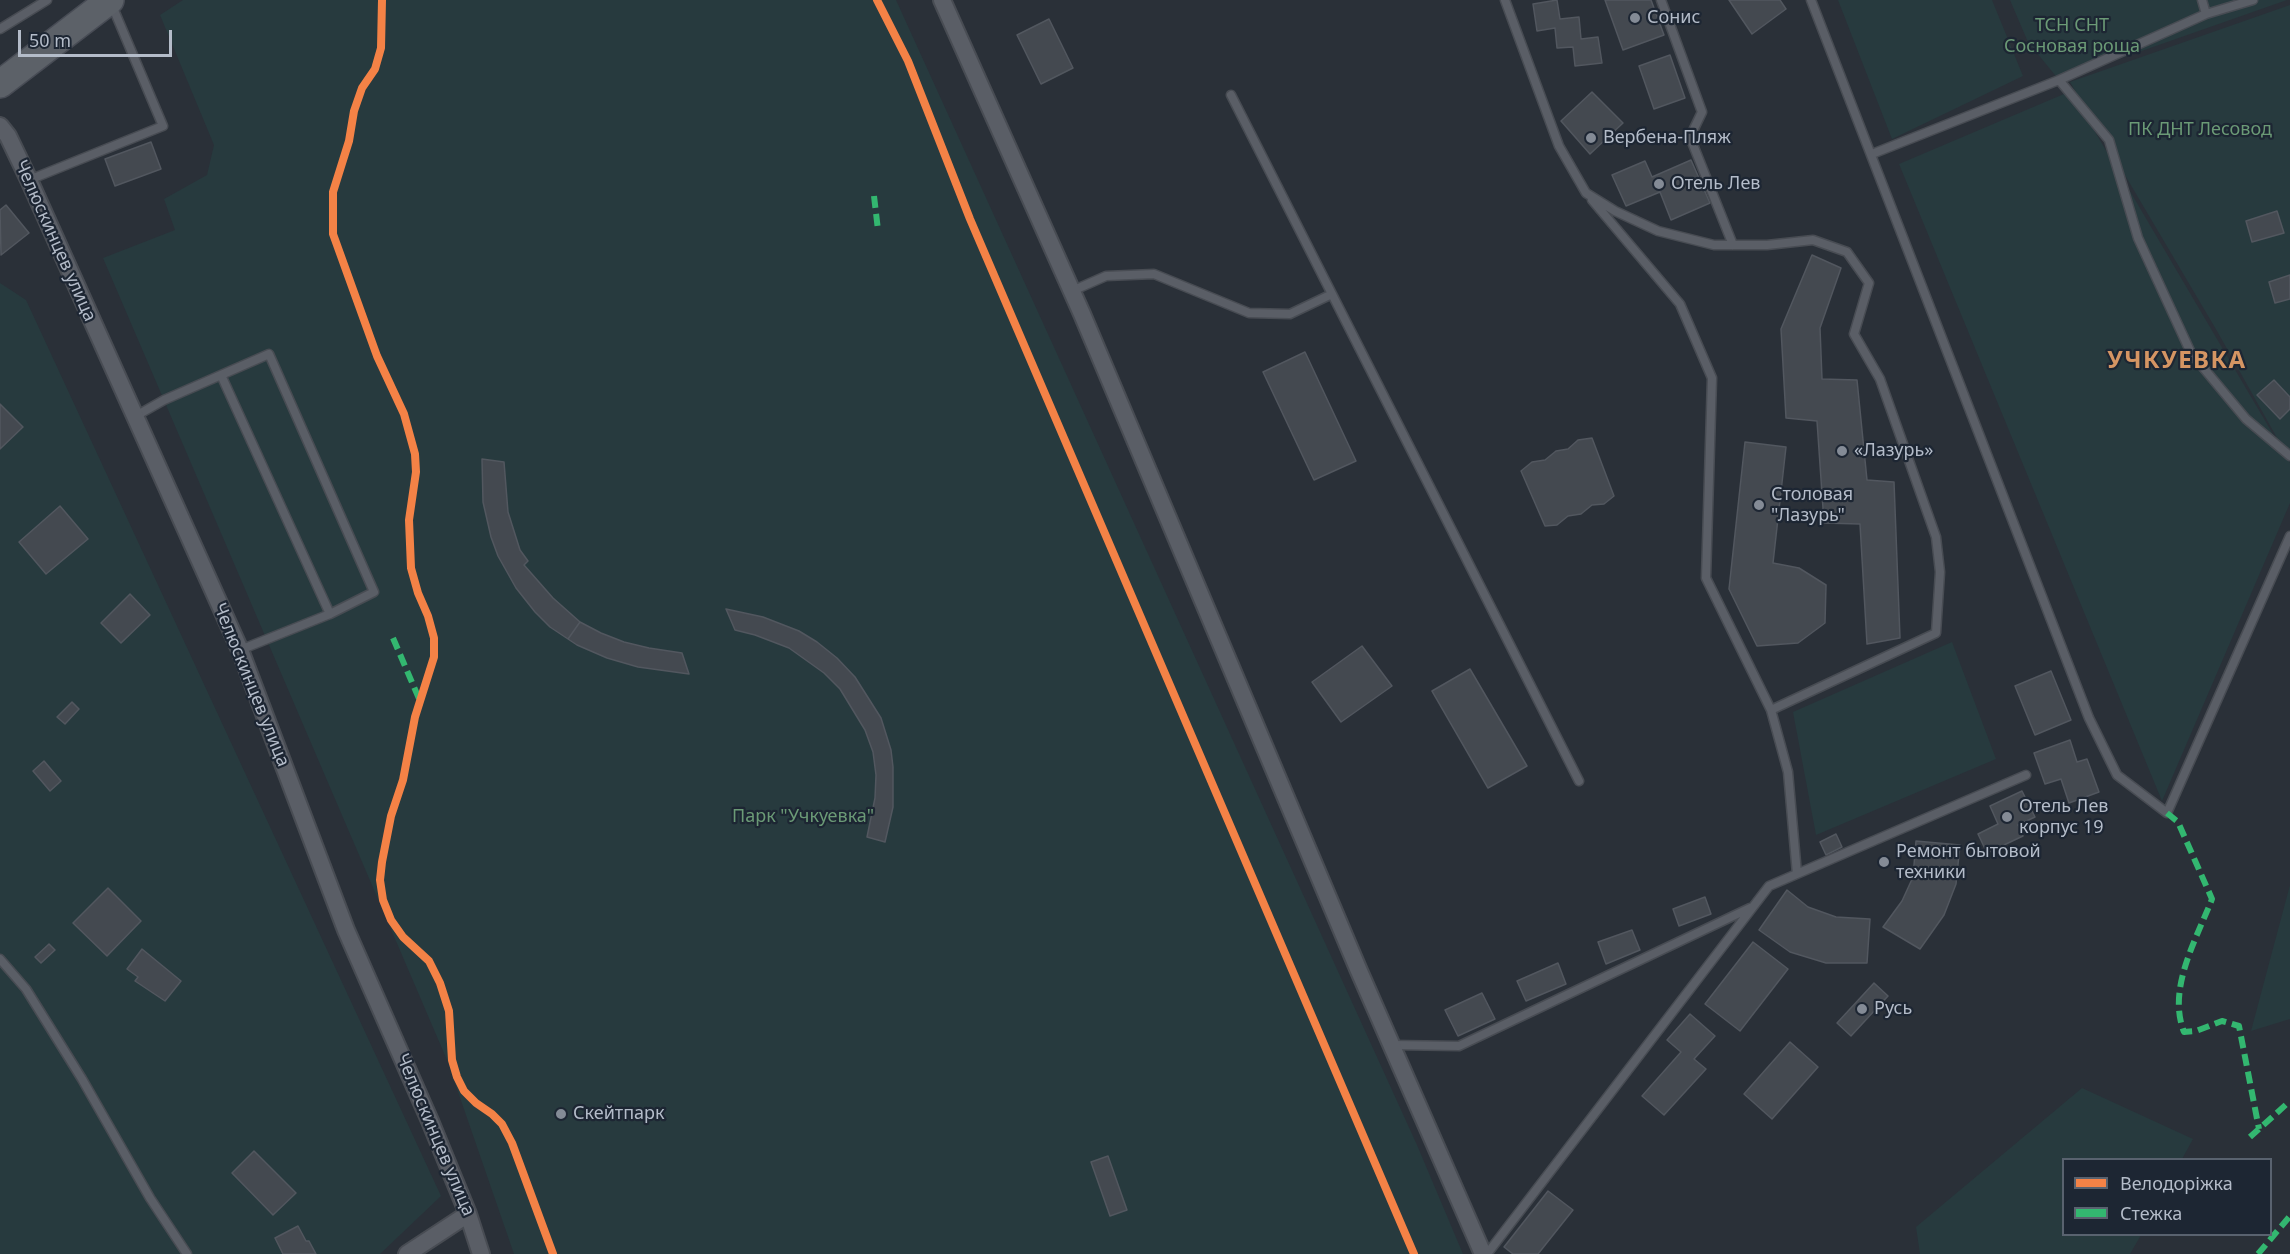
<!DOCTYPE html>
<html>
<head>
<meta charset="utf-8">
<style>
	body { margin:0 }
	#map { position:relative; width:2290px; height:1254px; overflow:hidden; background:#2a3038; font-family:"Noto Sans",sans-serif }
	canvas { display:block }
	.legend { position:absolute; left:2062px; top:1158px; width:210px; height:78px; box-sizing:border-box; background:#1d2633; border:2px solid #59626f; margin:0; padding:8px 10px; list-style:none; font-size:18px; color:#b4bcc9 }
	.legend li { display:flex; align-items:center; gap:12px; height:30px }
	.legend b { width:30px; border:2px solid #59626f }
	.scale { position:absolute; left:18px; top:30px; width:154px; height:27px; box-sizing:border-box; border:3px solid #b4bcc9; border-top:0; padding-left:8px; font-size:18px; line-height:21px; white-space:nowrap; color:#b4bcc9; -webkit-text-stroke:4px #1d2633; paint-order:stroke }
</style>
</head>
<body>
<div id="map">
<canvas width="2290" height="1254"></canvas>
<ul class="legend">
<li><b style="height:8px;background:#f48246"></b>Велодоріжка</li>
<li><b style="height:8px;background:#33b770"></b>Стежка</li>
</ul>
<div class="scale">50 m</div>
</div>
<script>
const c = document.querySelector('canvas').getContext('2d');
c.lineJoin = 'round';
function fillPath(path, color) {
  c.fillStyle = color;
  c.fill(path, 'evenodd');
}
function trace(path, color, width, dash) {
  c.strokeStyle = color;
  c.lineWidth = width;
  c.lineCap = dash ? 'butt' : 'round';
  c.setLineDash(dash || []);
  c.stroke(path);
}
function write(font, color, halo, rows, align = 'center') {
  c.font = font + ' "Noto Sans",sans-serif';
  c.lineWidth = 4.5;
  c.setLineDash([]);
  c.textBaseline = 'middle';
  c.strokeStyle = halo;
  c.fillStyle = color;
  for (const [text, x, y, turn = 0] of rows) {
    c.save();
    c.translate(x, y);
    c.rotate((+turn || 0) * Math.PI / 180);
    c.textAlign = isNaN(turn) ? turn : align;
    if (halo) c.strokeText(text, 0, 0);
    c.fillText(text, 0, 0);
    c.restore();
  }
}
const green = new Path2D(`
	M183,0H896L1417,1145L1463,1254H514L447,1060L103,258L175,230L164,199L207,175L214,145L160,15Z
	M1838,0H1992L2023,76L1892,139Z
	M2010,0H2287L2059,80L2028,42Z
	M2290,5V461L2217,331L2070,82Z
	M2071,91L2290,463V503L2162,801L1899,164Z
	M0,283L26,300L441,1196L380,1254H0Z
	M1952,642L1996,759L1816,835L1793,712Z
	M2290,885V1019L2251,1031Z
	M2082,1088L2193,1139L2182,1159L2064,1160V1234L2141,1235L2130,1254H1920L1916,1227Z`);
const building = new Path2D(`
	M1557,0L1560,19L1579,17L1581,39L1598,37L1602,63L1575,66L1573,47L1557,48L1555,28L1537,31L1533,4Z
	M1605,0H1651L1664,35L1623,50Z
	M1729,0H1780L1786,9L1752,34Z
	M1049,19L1073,68L1041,84L1017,35Z
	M1670,55L1685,98L1654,109L1639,66Z
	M1592,92L1623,123L1590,154L1561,121Z
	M151,142L161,169L115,186L105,159Z
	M1691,160L1710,203L1671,220L1660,192L1626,206L1612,175L1645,161L1652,177Z
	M6,205L29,233L1,255L0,210Z
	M2277,211L2284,233L2252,242L2246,221Z
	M1812,255L1841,268L1820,328L1822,379L1857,380L1867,480L1894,482L1900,638L1867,644L1860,524L1824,523L1817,421L1786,418L1781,329Z
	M2290,275V299L2275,303L2269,282Z
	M1305,352L1356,461L1314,480L1263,372Z
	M2274,380L2290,397V409L2280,419L2257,395Z
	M0,404L23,427L0,449Z
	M1592,438L1614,496L1604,504L1592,505L1581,514L1568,516L1557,525L1545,526L1521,471L1532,462L1545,460L1556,451L1568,449L1578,440Z
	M1745,442L1786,447L1773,563L1799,568L1826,585L1825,623L1798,643L1757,646L1729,589Z
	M482,459L504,462L508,512L520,550L528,561L524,565L553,598L580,622L568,639L550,627L535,612L516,588L498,556L491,537L483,502Z
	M60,506L88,539L46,574L19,542Z
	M130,594L150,615L121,643L101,623Z
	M726,609L763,617L799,631L817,642L837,658L855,677L881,718L891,750L893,767V807L885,842L867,837L875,798L876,775L873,752L865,730L840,689L824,673L789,648L755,635L735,630Z
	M580,622L601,633L624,642L649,648L682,653L689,674L638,667L607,658L577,645L568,639Z
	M1362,646L1392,686L1341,722L1312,682Z
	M1470,669L1527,766L1488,788L1432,691Z
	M2051,671L2071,720L2035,735L2015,686Z
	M72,702L79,709L65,724L57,717Z
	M2070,740L2077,762L2087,759L2099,792L2069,803L2061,779L2045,784L2034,753Z
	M44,761L61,781L50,791L33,771Z
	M2022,791L2035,817L2018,825L2023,836L1987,853L1978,834L1998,824L1990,806Z
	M1836,834L1842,847L1826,855L1820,842Z
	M1916,841L1960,845L1956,884L1944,915L1920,949L1883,927L1902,901L1913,877Z
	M108,888L141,921L107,956L73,923Z
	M1787,890L1808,907L1836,917L1870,919L1867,963H1826L1790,952L1759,930Z
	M1705,897L1711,914L1679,926L1673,909Z
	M1632,930L1640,950L1606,964L1598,942Z
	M1753,942L1788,969L1740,1031L1705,1004Z
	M49,944L55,950L41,963L35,957Z
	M142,949L181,981L165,1001L135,981L138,977L127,969Z
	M1558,963L1566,984L1526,1001L1517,981Z
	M1874,983L1888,996L1851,1036L1837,1023Z
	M1482,993L1495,1019L1458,1036L1445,1010Z
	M1690,1014L1715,1036L1694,1059L1706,1069L1664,1115L1642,1096L1681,1052L1667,1040Z
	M1790,1042L1818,1067L1772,1119L1744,1094Z
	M254,1151L296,1193L273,1215L232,1173Z
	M1108,1156L1127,1210L1110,1216L1091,1162Z
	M1548,1191L1573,1210L1538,1254H1513L1504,1247Z
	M298,1226L306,1241H309L316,1254H283L275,1238Z`);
const lane = new Path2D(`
	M1505,0L1559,146L1586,193L1615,211L1658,231L1714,245H1767L1813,240L1847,252L1869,283L1854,334L1880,379L1936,537L1940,572L1936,633L1771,710L1788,772L1797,874
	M1661,0L1702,112L1690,137L1733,245
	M1811,0L2089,718L2117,775L2167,813L2290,536
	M2202,0L2206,14
	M0,29L47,0
	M2059,80L2109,140L2138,238L2191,353L2246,419L2290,456
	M1231,95L1579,781
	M1872,154L2059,80L2206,14L2253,0
	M29,180L163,126L111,3
	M1592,200L1680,304L1712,378L1706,578L1771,710
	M1072,291L1106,276L1154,274L1249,313L1290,314L1332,294
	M134,417L164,400L221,375
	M240,650L330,614L374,592L269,354L221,375L330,614
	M0,959L26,989L82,1079L150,1198L187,1254
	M1392,1045L1459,1046L1750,908
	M1487,1254L1769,886L2026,775`);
const street = new Path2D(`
	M942,0L1082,314L1359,971L1483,1254
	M0,126L8,136L29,180L240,650L346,930L430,1121L468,1214L481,1254
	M407,1254L468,1214`);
const primary = new Path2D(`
	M0,84L110,0`);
const quiet = new Path2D(`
	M874,196L878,230
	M393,638L420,701
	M2167,813L2178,822L2212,899C2196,940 2167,989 2184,1032L2196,1031L2222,1021L2239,1026L2259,1129
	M2250,1137L2290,1101
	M2258,1254L2290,1216`);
const cycleway = new Path2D(`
	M382,0L381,48L375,69L362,88L354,111L349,141L333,192V234L377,356L404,414L415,454L416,472L409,520L411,568L418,593L428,616L434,638V657L415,717L403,780L391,816L382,862L380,880L383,900L391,920L403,937L429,961L440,983L449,1011L452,1060L457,1077L464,1091L476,1103L492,1114L502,1124L512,1143L553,1254
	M877,0L908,61L970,219L1414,1254`);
const markers = [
	[1635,18,6,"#848b96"],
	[1591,138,6,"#848b96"],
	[1659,184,6,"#848b96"],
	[1842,451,6,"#848b96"],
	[1759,505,6,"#848b96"],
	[2007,817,6,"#848b96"],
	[1884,862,6,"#848b96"],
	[1862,1009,6,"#848b96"],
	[561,1114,6,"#848b96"]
];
const poiNames = [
	["Сонис",1647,18],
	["Вербена-Пляж",1603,138],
	["Отель Лев",1671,184],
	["«Лазурь»",1854,451],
	["Столовая",1771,495],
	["\"Лазурь\"",1771,516],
	["Отель Лев",2019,807],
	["корпус 19",2019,828],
	["Ремонт бытовой",1896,852],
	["техники",1896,873],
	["Русь",1874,1009],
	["Скейтпарк",573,1114]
];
const parkNames = [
	["ТСН СНТ",2072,26],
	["Сосновая роща",2072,47],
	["ПК ДНТ Лесовод",2200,130],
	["Парк \"Учкуевка\"",803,817]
];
const streetNames = [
	["Челюскинцев улица",55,241,66],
	["Челюскинцев улица",251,685,68],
	["Челюскинцев улица",435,1135,67]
];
const districtNames = [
	["УЧКУЕВКА",2177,361]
];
fillPath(green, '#273a3e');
fillPath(building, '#444950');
trace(building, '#52575f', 1.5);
trace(lane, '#484c53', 11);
trace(street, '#484c53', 20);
trace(primary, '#484c55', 30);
trace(lane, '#5a5e66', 8);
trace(street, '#5a5e66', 16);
trace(primary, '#5c6168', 27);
trace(quiet, '#33b770', 6, [12, 6]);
trace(cycleway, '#f48246', 8);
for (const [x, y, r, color] of markers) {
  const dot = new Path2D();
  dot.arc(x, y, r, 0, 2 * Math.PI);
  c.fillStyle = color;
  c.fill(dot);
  trace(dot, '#1d2633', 2);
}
write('18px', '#b4bcc9', '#1d2633', poiNames, 'left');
write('18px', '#6b9a76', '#1d2633', parkNames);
write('18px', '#b4bcc9', '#1d2633', streetNames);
c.letterSpacing = '1.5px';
write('bold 24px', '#d59563', '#1d2633', districtNames);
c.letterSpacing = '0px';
</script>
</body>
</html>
